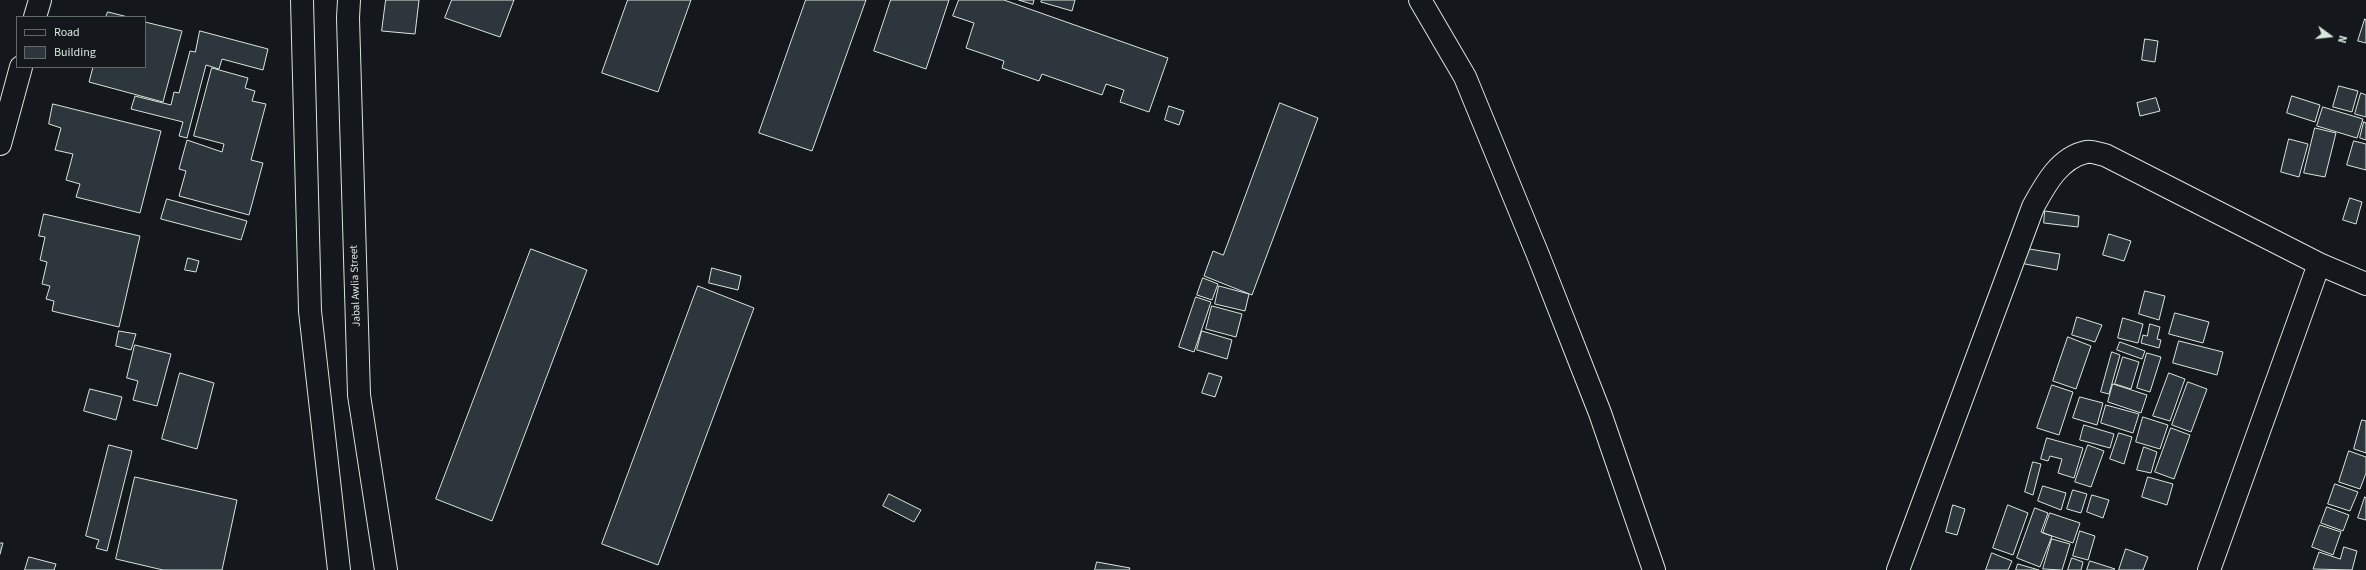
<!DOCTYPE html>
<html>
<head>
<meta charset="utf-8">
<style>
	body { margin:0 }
	#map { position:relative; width:2366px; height:570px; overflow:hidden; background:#14181c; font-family:"Source Sans 3",sans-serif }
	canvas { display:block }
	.legend { position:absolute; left:16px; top:16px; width:130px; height:52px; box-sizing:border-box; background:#14181c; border:1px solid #626a69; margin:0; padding:5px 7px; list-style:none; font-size:12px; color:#d8e6dc }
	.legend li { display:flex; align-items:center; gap:8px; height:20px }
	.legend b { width:20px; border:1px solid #626a69 }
	.north { position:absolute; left:2310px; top:16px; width:40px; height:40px; -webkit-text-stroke:3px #14181c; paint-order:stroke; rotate:105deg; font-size:11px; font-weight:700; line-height:16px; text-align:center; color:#d8e6dc }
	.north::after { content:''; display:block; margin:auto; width:14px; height:18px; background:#d8e6dc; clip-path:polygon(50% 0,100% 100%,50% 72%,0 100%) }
</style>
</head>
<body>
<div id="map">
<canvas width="2366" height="570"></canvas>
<ul class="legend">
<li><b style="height:5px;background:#14181c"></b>Road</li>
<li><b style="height:11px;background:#2c363c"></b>Building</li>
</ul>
<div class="north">N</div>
</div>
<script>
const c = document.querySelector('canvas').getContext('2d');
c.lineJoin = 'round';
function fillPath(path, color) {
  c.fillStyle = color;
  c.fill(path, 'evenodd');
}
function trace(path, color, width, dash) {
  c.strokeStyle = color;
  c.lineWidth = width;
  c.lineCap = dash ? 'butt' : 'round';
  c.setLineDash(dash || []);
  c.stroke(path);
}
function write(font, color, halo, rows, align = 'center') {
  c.font = font + ' "Source Sans 3",sans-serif';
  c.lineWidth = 3;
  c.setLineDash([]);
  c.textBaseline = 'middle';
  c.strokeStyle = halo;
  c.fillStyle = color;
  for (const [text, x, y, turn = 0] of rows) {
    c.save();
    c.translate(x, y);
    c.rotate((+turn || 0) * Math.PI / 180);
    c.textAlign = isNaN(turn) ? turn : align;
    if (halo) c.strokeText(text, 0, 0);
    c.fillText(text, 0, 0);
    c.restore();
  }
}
const building = new Path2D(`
	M386,0H419L415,34L382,31Z
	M452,0H514L500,37L445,18Z
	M628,0H691L658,92L602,73Z
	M806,0H866L812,151L759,133Z
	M891,0H949L926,69L874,51Z
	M959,0H1004L1168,58L1149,112L1120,102L1124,90L1106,84L1102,95L1042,74L1039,81L1002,68L1004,61L966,48L974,23L953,16Z
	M1019,0H1034L1033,4Z
	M1042,0H1075L1072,11L1041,2Z
	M108,12L128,17H106Z
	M2365,19L2366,20V43L2358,41Z
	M145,22L182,31L163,102L89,82L93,67H145Z
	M200,31L268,49L263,70L222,59L219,69L206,65L187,138L179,136L183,122L131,109L135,96L171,105L174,92L179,93L190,51L195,52Z
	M2145,39L2158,41L2155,62L2142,60Z
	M212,68L248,78L245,88L255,91L252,101L266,104L251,160L263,163L249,215L179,196L186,171L179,169L187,140L222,152L224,144L194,136Z
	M2339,86L2358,91L2352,112L2333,107Z
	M2361,93L2366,95V117L2355,114Z
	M2292,96L2320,105L2315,122L2287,113Z
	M2156,98L2160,111L2140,116L2137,103Z
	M1280,103L1318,118L1252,295L1204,276L1213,251L1223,255Z
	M53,104L161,131L140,213L76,197L80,184L66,180L73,154L55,150L61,128L49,124Z
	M1169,106L1184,111L1179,125L1165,120Z
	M2323,107L2363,119L2357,138L2317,126Z
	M2364,122L2366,123V140L2360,138Z
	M2315,128L2336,133L2325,177L2304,173Z
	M2289,139L2308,144L2299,177L2281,172Z
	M2354,141L2366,144V170L2347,165Z
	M2350,198L2362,202L2356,224L2343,220Z
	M167,199L247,221L241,240L161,219Z
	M2045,211L2079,216L2078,227L2044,223Z
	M44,214L140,236L119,327L52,311L54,301L46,299L50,286L42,284L47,262L40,260L45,237L39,236Z
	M2109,234L2131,241L2124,261L2103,255Z
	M2023,248L2060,254L2057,270L2020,263Z
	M531,249L587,270L492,521L436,499Z
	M188,258L199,261L196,272L185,270Z
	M712,268L741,276L738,290L709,283Z
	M1203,278L1218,284L1212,300L1197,295Z
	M698,286L754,308L658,565L602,544Z
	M1219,286L1249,294L1245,311L1215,304Z
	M2145,291L2165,296L2159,320L2139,314Z
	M1196,297L1211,302L1194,352L1179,347Z
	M1212,306L1242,314L1236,337L1206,329Z
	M2175,313L2209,322L2203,343L2169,334Z
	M2077,317L2102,325L2095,342L2072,335Z
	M2123,318L2143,324L2138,343L2118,338Z
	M2150,324L2160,327L2157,339L2161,340L2159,348L2141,343L2143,335L2147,336Z
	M119,331L136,334L131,350L116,346Z
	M1202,331L1232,340L1227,359L1197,350Z
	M2068,337L2091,346L2076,389L2053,381Z
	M2179,341L2223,352L2217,375L2173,363Z
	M2120,342L2145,351L2142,359L2117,350Z
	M135,345L171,354L157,406L133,400L138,381L127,378Z
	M2112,352L2120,355L2109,394L2101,392Z
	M2147,353L2161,357L2150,392L2137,388Z
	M2123,357L2139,362L2131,389L2115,384Z
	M180,373L214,383L197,449L162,439Z
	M1209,373L1222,377L1215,397L1202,393Z
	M2169,373L2185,379L2170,421L2153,416Z
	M2188,382L2207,389L2191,432L2172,425Z
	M2113,384L2147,395L2141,413L2108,402Z
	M2052,385L2073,392L2059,435L2037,428Z
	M90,389L122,397L116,420L84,411Z
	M2080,397L2103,403L2097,425L2073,418Z
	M2106,405L2139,414L2133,433L2101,423Z
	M2143,417L2168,425L2160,449L2136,442Z
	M2362,420L2366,421V453L2354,449Z
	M2084,425L2114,434L2110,448L2080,440Z
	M2171,428L2190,435L2174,479L2155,472Z
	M2119,433L2132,437L2124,464L2110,459Z
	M2047,438L2083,448L2074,478L2058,473L2062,459L2050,456L2048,461L2041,459Z
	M109,445L132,451L107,551L96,548L99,540L86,536Z
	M2088,445L2104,451L2091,487L2075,482Z
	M2144,447L2157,452L2151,473L2137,470Z
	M2349,451L2366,457V473L2360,489L2339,482Z
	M2033,462L2041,464L2033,495L2025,492Z
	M135,477L237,500L222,570H163L116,559Z
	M2148,477L2173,484L2167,505L2142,497Z
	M2335,484L2358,492L2350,511L2328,504Z
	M2043,486L2066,493L2061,510L2038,501Z
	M2073,490L2087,494L2081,513L2067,509Z
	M889,494L921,510L914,522L883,506Z
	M2092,495L2109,500L2103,518L2087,512Z
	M2365,497L2366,498V520L2358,518Z
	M1953,505L1965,509L1957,535L1946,532Z
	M2008,505L2028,513L2013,555L1993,548Z
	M2327,507L2349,515L2343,531L2321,523Z
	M2035,508L2048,513L2041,532L2052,536L2040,567L2017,558Z
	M2050,513L2080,523L2073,543L2043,533Z
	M2320,525L2341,532L2333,555L2312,547Z
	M2080,531L2095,536L2088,560L2073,556Z
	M2052,539L2070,544L2062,570L2043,569Z
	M0,543H3L0,554Z
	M2344,547L2357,551L2352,570L2313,569L2319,552L2340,559Z
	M2126,549L2148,557L2143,570H2119Z
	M1992,553L2012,561L2008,570H1986Z
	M29,557L56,564L54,570H25Z
	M2072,558L2083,562L2081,570H2068Z
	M2090,561L2115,569L2114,570H2087Z
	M1097,562L1130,568L1129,570H1095Z
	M2018,564L2039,570H2016Z`);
const minor = new Path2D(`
	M1420,0L1465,77L1538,255L1600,413L1654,570
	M35,17L40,0
	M0,144L21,67
	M1898,570L2033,207C2045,185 2059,158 2086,152C2092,151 2099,154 2105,155L2319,264L2366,284
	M2209,570L2319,264`);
const major = new Path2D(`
	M302,0L310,311L339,570
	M349,0L348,18L359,395L386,570`);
const streetNames = [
	["Jabal Awlia Street",356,286,-92]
];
fillPath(building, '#2c363c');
trace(building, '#d8e6dc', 1);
trace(minor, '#d8e6dc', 24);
trace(major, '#d8e6dc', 24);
trace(minor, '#14181c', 22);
trace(major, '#14181c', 22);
write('11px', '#d8e6dc', '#14181c', streetNames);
</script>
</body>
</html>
